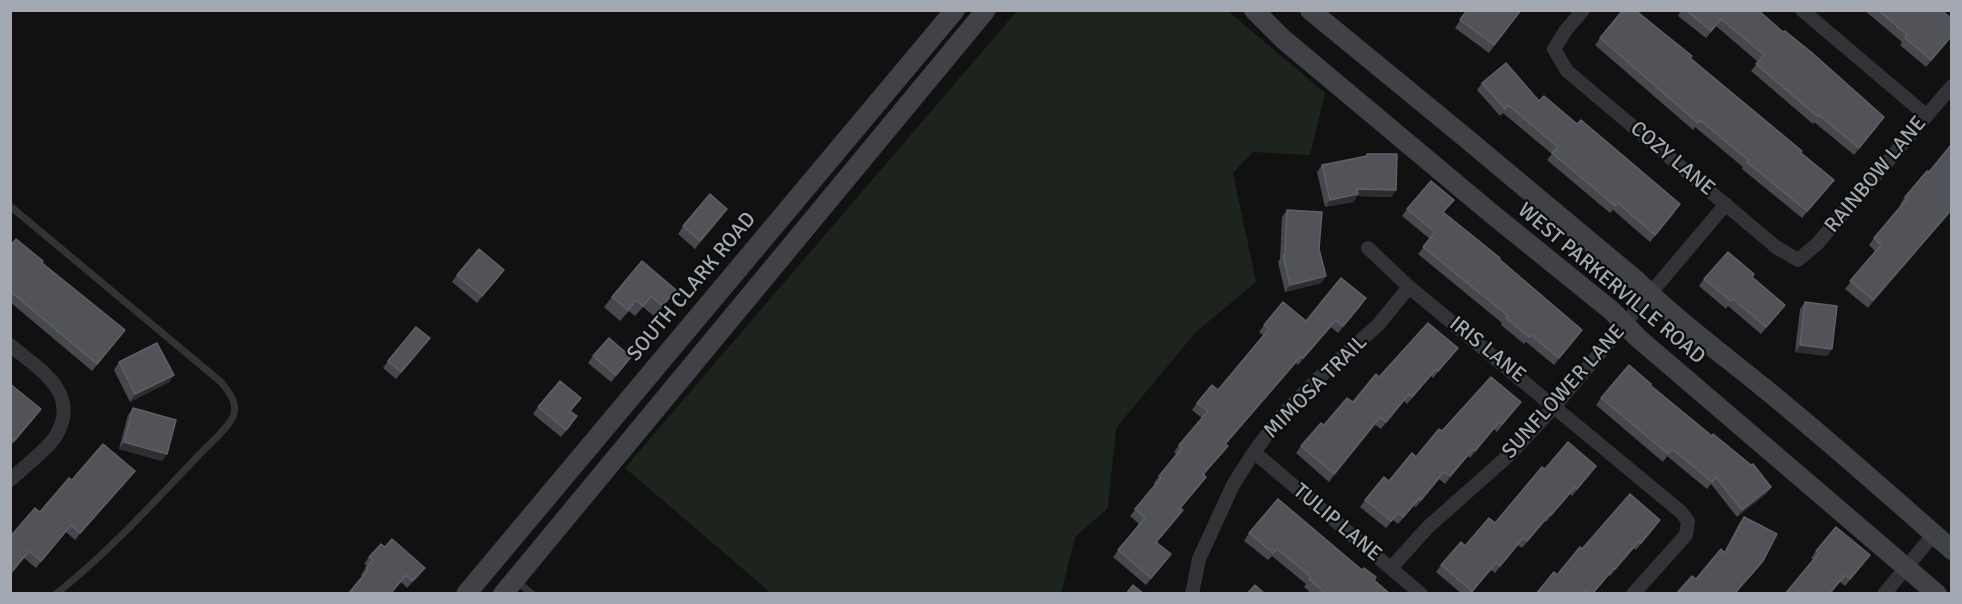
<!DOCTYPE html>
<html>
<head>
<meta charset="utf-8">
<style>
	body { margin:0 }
	#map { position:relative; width:1962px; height:604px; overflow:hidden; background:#111112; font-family:Signika,sans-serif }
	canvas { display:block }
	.frame { position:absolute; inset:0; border:12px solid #a2a9b2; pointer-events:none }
</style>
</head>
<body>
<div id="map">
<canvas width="1962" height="604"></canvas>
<div class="frame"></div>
</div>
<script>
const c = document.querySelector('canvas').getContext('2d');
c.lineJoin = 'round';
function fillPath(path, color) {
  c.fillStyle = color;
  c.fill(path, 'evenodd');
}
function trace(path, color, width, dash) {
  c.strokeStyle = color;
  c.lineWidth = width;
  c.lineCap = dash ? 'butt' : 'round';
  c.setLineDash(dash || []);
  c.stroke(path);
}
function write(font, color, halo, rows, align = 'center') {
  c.font = font + ' Signika,sans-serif';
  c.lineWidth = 4.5;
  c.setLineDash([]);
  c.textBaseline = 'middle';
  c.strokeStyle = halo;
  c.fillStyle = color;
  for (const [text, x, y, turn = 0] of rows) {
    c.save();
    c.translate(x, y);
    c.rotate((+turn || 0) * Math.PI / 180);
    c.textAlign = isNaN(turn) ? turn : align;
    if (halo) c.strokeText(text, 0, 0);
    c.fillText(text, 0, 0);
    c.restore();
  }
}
const green = new Path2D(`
	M1017,11H1228L1325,93L1310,155L1253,152L1233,173L1256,282L1196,332L1116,428L1108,508L1075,537L1061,593H771L625,468Z`);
const service = new Path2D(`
	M10,206L221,382C229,392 237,401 234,414C231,426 207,446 198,456C153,503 108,553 56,594
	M517,581L532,594`);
const minor = new Path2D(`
	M1583,10L1566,30L1554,49L1567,71L1776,247L1798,260L1817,244L1952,86
	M1802,10L1927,116
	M1368,248L1409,287L1681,512L1688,521L1686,535L1633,594
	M10,345C39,369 80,392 57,434C52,445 21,470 10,480
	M1254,452L1421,594
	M1391,568L1428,527L1508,456L1555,406L1726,204
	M1192,594L1199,559L1233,485L1254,452L1281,416L1322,375L1378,325L1409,287
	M1884,594L1934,534`);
const secondary = new Path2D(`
	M1254,10L1283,39L1492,214L1612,311L1638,338L1937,594
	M1310,10L1461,134L1637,281C1676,320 1721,353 1764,388C1828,440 1890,495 1952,550
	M466,594L955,10
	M503,594L986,10`);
const wall = new Path2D(`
	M1467,10H1522L1507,28L1489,53L1455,28Z
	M1677,10H1758L1879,124L1854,155L1814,122L1813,124L1751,71L1758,62L1716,26L1706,38L1678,16L1680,13Z
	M1864,10H1941L1952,37L1926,67L1900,45L1902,42Z
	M1600,38L1691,58L1801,153L1829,187L1802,218L1742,169L1743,167L1695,127L1693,130L1595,45Z
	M1482,83L1539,101L1675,212L1650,242L1613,210L1610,213L1547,160L1552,154L1503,113L1500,116L1477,90Z
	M1952,144V210L1868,308L1845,289L1875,251L1869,245L1874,238L1901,205L1900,204L1905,197L1929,172Z
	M1367,154L1396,190L1391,197L1357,196L1353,202L1325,207L1317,172L1322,165L1366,156Z
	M1454,200L1443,213L1582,330L1554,365L1526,342L1524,344L1501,325L1502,323L1418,254L1430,239L1402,216L1407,209Z
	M727,209L695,249L678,234L683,226Z
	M1287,210L1326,276L1321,283L1285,292L1278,262L1280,259L1282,217Z
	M10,243L42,263L125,330L92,371L10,302Z
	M504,270L477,303L452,282L457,275Z
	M1752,277L1780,312L1761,334L1728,306L1726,309L1699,286L1704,279Z
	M676,290L655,317L643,307L635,316L629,311L620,321L604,307L612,297Z
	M1805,302L1832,349L1827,356L1795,352L1800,309Z
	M1361,306L1338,333L1331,327L1298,365L1296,363L1226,444L1228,446L1204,475L1201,484L1181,508L1183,510L1178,517L1157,542L1166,561L1146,585L1113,557L1139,524L1130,516L1155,485L1154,483L1159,476L1177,455L1174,452L1179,445L1202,418L1192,410L1197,403L1218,390L1264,336L1259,332L1264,325L1306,321Z
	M430,338L396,379L383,368L388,361Z
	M1458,348L1433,378L1431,376L1407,404L1404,401L1381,429L1375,425L1329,482L1296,453L1301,446L1353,402L1379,377Z
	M593,356L626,364L611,382L588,363Z
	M119,362L174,375L169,382L130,402L114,370Z
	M10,384L41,409L10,447Z
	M1601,398L1771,487L1766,494L1737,517L1711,484L1707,489L1667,456L1663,462L1596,405Z
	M1521,402L1497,432L1494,429L1470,458L1468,456L1445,484L1439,479L1416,507L1414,506L1398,524L1393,520L1386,528L1360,507L1365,500L1389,481L1416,457L1442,431Z
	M576,405L571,411L572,424L561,437L533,414L538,407Z
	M133,408L167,454L162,461L119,449L128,415Z
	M1596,466L1572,496L1570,494L1546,522L1545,521L1522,548L1518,545L1495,573L1491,570L1471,594H1462L1436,572L1441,565L1495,523L1545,469Z
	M129,478L75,540L66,532L36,568L24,558L10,575V537L40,512L72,480Z
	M1744,517L1758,568L1735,594H1676L1696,579L1724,552L1739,524Z
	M1655,527L1636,550L1634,548L1610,576L1609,575L1593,594H1536L1557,575L1582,549Z
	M1249,533L1374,580L1390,594H1312L1304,587L1306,584L1272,556L1268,560L1244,541Z
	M1816,551L1870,555L1845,586L1840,582L1830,594H1785L1814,560L1811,558Z
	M369,557L420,575L407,588L401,582L391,594H348L362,576L361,575L367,566L364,564Z`);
const shadedWall = new Path2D(`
	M1952,35V37L1926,67L1931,60Z
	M1884,117L1879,124L1854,155L1859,148Z
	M1834,180L1829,187L1802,218L1807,211Z
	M1357,189L1396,190L1391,197L1357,196L1353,202L1325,207L1330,200Z
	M1680,204L1675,212L1650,242L1655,235Z
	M727,209L722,216L695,249L700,241Z
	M1952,209V210L1868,308L1873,300Z
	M504,270L499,277L477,303L482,296Z
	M1326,276L1321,283L1285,292L1290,285Z
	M676,290L669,300L655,317L662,306Z
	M1366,298L1361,306L1338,333L1343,326Z
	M1336,320L1331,327L1298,365L1303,358Z
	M125,330L120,337L92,371L97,364Z
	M1582,330L1577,337L1554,365L1559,358Z
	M1800,345L1832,349L1827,356L1795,352Z
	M1301,356L1296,363L1220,451L1225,444Z
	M1436,369L1431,376L1407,404L1412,397Z
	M174,375L169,382L130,402L135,394Z
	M1409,394L1404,401L1381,429L1386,422Z
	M41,409L36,416L10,447L14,441Z
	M1380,417L1375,425L1329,482L1334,474Z
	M1499,422L1494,429L1470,458L1475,451Z
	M124,442L167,454L162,461L119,449Z
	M1228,446L1223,453L1198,481L1203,474Z
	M1473,449L1468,456L1445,484L1450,476Z
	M135,471L129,478L75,540L80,533Z
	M1444,472L1439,479L1416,507L1421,500Z
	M1575,487L1570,494L1546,522L1551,515Z
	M1771,487L1766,494L1737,517L1742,510Z
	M1550,514L1545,521L1522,548L1527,541Z
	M71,525L66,532L36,568L41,561Z
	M1523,538L1518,545L1495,573L1500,566Z
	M1639,541L1634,548L1610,576L1615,569Z
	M1763,561L1758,568L1735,594H1734Z
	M425,568L420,575L407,588L412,581Z`);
const building = new Path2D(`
	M1467,10H1521L1494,45L1460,20Z
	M1623,10H1635L1692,56L1690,58L1802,151L1801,153L1834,180L1807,211L1747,162L1748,160L1700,120L1698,123L1600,38Z
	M1686,10H1758L1783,32L1785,31L1811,52L1884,117L1859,148L1819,115L1818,117L1756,64L1764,55L1721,19L1711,31Z
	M1878,10H1941L1952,19V35L1931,60L1905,38L1907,35Z
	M1506,63L1539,101L1544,96L1577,124L1581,120L1680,204L1655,235L1618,203L1615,206L1552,153L1558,147L1508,105L1505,109L1482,83Z
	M1952,144V209L1873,300L1850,281L1881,245L1874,238L1907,199L1905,197L1927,171L1929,172Z
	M1367,154H1397L1396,190L1357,189L1358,194L1330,200L1322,165L1367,156Z
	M1431,181L1454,200L1443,212L1500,258L1499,259L1582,330L1559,358L1531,335L1529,337L1506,318L1508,316L1423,247L1435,232L1407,209Z
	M710,194L727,209L700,241L683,226Z
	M1287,210L1322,212L1319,249L1326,276L1290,285L1283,255H1285Z
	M16,239L43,261L42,263L125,330L97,364L10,291V243L12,244Z
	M479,249L504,270L482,296L457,275Z
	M1728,252L1754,274L1752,277L1785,305L1766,327L1733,299L1731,301L1704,279Z
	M642,261L676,290L662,306L651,296L643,306L636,300L628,310L612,297Z
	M1341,278L1366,298L1343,326L1336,320L1303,358L1301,356L1225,444L1228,446L1203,474L1206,477L1180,508L1183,510L1156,542L1171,554L1151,578L1118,550L1145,518L1135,509L1161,478L1159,476L1182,448L1179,445L1208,411L1197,403L1212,385L1218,390L1269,329L1264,325L1283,302L1306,321Z
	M1805,302L1837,306L1832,349L1800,345Z
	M1428,323L1458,348L1438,371L1436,369L1412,397L1409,394L1386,422L1380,417L1334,474L1301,446L1321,423L1324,425L1347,398L1353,402L1376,374L1379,377Z
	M416,327L430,338L401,372L388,361Z
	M609,338L631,357L616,375L593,356Z
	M157,343L174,375L135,394L119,362Z
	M1629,365L1651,384L1650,385L1712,436L1713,434L1751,465L1753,464L1771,487L1742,510L1716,477L1712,482L1672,449L1668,454L1601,398Z
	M1491,377L1521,402L1502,424L1499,422L1475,451L1473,449L1450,476L1444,472L1421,500L1419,498L1403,517L1398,513L1391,521L1365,500L1384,477L1389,481L1412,453L1416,457L1439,429L1442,431Z
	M560,381L581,398L570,411L577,416L566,430L538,407Z
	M10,384L41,409L14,441L10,437Z
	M133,408L176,420L167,454L124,442Z
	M1568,442L1596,466L1577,489L1575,487L1551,515L1550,514L1527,541L1523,538L1500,566L1496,563L1472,591L1441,565L1461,542L1465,546L1489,518L1495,523L1542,467L1545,469Z
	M103,444L135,471L80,533L71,525L41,561L29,551L10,574V537L35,508L40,512L69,478L72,480Z
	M1630,494L1660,520L1641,543L1639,541L1615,569L1614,568L1592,594H1588L1586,591L1584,594H1536L1554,572L1557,575L1580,547L1582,549Z
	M1278,499L1362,570L1364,568L1376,577L1374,580L1390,594H1326L1309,579L1311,577L1277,549L1273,553L1249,533Z
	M1744,517L1777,534L1763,561L1734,594H1676L1692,576L1696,579L1721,549L1725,553Z
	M1836,527L1870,555L1850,579L1845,575L1829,594H1785L1819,553L1816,551Z
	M392,539L425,568L412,581L406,575L390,594H348L368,570L366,568L373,560L369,557L381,544L385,547Z
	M1133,585L1144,594H1126Z
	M1255,585L1265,594H1247Z`);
const streetNames = [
	["COZY LANE",1672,159,40],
	["RAINBOW LANE",1876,175,-50],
	["WEST PARKERVILLE ROAD",1611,284,40],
	["SOUTH CLARK ROAD",692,287,-50],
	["IRIS LANE",1487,350,39],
	["MIMOSA TRAIL",1316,387,-45],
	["SUNFLOWER LANE",1564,392,-48],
	["TULIP LANE",1337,523,40]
];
fillPath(green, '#1d241d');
trace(service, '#323337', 7);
trace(minor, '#323337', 14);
trace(secondary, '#404247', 20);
fillPath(wall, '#47484d');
fillPath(shadedWall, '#2d2e31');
fillPath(building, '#515358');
trace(building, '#5d6066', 1.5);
write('21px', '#a2a9b2', '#0c0c0d', streetNames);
</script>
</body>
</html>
